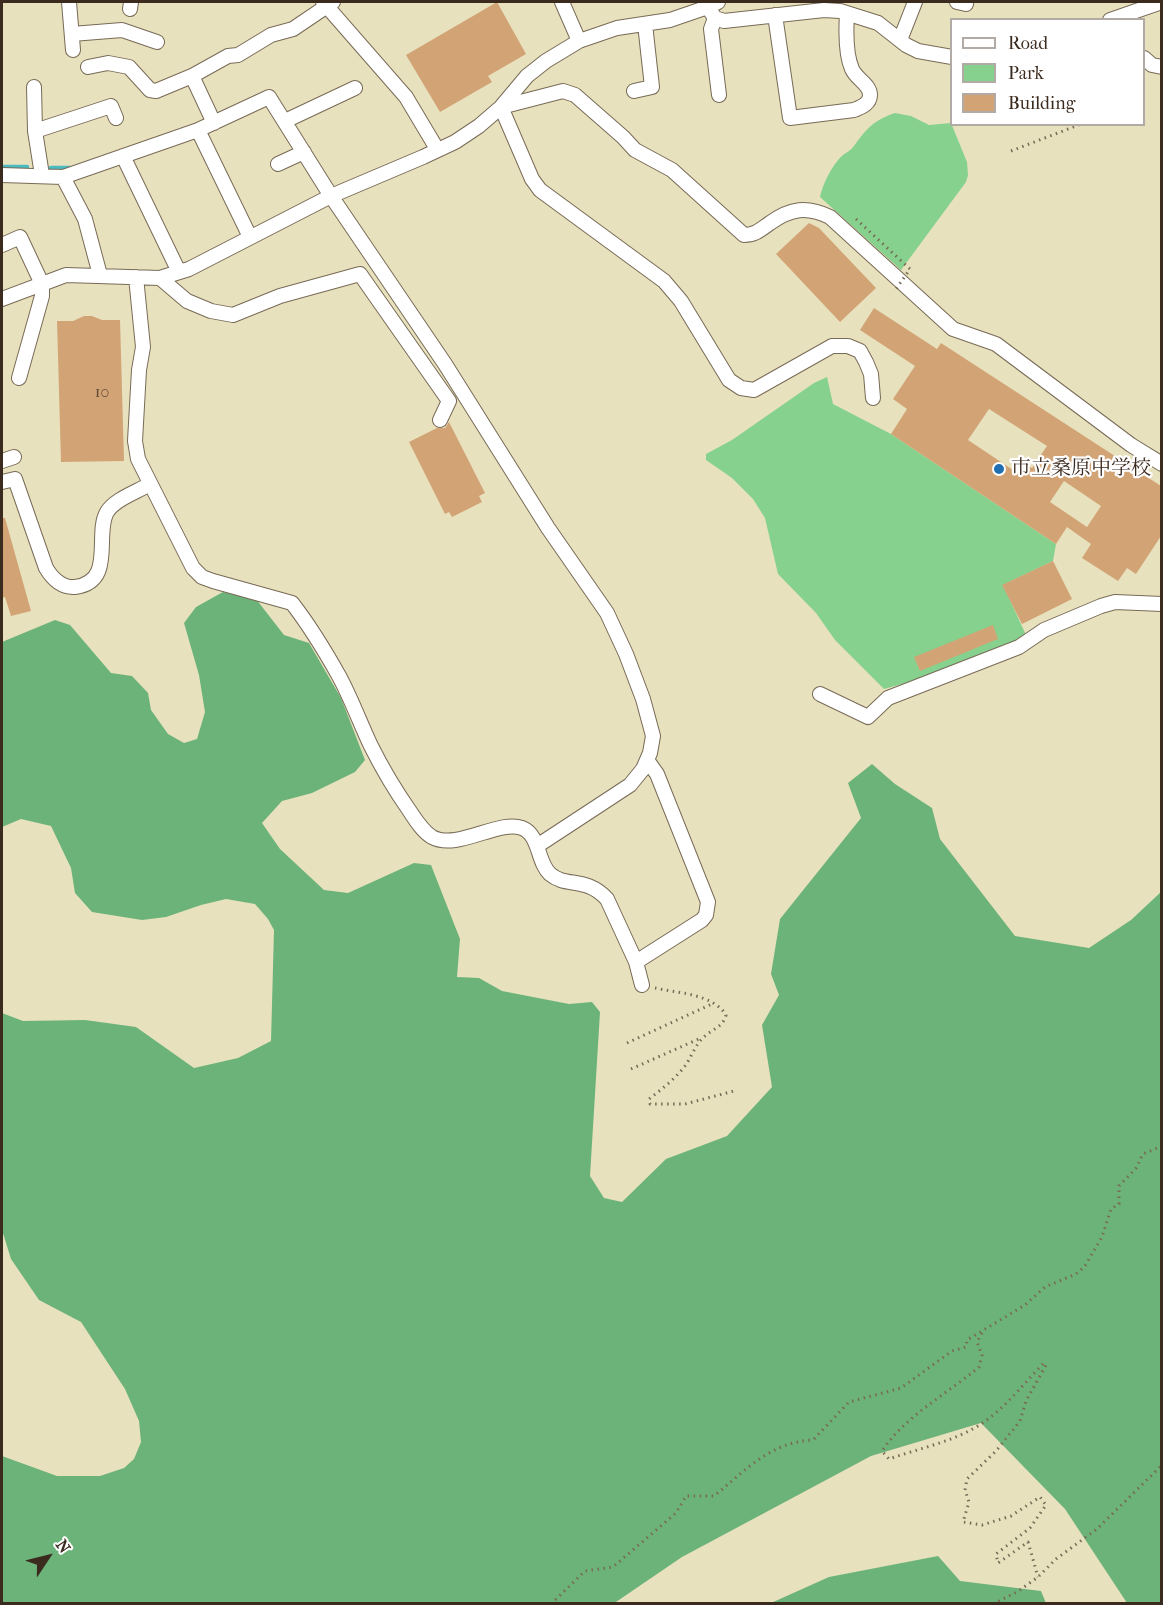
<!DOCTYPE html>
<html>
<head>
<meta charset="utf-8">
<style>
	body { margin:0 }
	#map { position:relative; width:1163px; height:1605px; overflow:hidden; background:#e8e1be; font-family:"IM FELL French Canon",serif }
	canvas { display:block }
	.frame { position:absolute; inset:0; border:3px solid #3b2a1e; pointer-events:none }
	.legend { position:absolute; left:950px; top:18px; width:195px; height:108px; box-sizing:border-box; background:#fff; border:2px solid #b1aaa5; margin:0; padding:8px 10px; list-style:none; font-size:18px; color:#3b2a1e }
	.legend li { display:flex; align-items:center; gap:12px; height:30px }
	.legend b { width:30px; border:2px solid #b1aaa5 }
	.north { position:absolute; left:18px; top:1527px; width:60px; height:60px; -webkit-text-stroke:4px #fff; paint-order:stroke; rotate:55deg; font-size:16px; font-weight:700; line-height:24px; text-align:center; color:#3b2a1e }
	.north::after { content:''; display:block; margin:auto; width:21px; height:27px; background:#3b2a1e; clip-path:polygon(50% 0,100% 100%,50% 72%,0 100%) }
</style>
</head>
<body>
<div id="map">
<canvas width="1163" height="1605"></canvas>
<div class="frame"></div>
<ul class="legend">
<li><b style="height:8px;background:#fff"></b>Road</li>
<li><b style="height:16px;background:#86d18e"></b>Park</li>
<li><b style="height:16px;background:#d2a475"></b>Building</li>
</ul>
<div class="north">N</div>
</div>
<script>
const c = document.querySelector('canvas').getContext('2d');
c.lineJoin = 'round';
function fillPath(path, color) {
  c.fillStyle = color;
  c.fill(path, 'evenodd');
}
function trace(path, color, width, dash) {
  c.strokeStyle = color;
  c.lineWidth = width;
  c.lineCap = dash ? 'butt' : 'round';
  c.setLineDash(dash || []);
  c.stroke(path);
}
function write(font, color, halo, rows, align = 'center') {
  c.font = font + ' "IM FELL French Canon","Noto Serif JP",serif';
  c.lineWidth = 4.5;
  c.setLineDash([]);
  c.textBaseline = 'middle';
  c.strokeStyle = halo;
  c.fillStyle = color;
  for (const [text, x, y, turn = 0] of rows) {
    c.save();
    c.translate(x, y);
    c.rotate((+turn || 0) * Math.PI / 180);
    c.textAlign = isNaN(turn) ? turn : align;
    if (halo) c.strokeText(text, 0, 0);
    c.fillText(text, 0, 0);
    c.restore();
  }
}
const green = new Path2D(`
	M895,113L911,116L929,125L951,123L967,162L968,175L966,182L901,270L820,197C823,183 832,165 843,155C847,152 851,150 854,146C866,129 874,120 895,113Z
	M827,377L833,404L891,434L1056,544L1053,561L1003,585L1026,635L1013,643L917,680L884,689L835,640L816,613L778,574L765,518L753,499L732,478L706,460V454L732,440L814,383Z`);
const forest = new Path2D(`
	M223,592L256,599L284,635L309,643L341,698L365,760L355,772L312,793L282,801L262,823L280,849L324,890L348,893L414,863L431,865L460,939L457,977L479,978L502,991L569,1004L592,1002L600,1012L590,1176L604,1198L622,1202L666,1159L727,1136L772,1087L762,1025L779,995L771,974L780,919L861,818L848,783L872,764L895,784L932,808L940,839L1015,936L1089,948L1131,920L1161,892V1603H1127L1065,1509L981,1423L871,1456L682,1557L613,1604L2,1603V1456L57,1476H100L124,1468L134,1459L141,1442L139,1421L125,1389L81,1322L39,1300L11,1259L2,1230V1013L23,1021L85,1020L136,1027L194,1068L238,1058L271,1041L274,930L268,919L255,904L226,899L201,905L166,917L142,920L92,912L75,893L71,868L51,826L21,819L2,827V642L55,620L70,625L111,673L132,676L148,693L151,710L168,734L184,743L197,739L205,712L199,675L184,623L196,607Z
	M938,1556L960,1581L1041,1591L1046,1603H771L829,1577Z`);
const stream = new Path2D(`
	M2,167H27
	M51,168H70`);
const building = new Path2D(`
	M497,2L526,54L488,76L492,82L440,112L406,55Z
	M809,223L819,228L876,288L840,322L776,254Z
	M874,308L937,349L941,343L1161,486V536L1136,574L1127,568L1118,581L1082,558L1091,544L1067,527L1056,544L891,434L907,409L893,399L915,366L860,330ZM989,409L1047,446L1032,468L1028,466L1022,476L968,440ZM1064,481L1101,506L1087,527L1050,502Z
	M84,316H92L102,320H120L124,461L61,462L57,321H73Z
	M449,422L485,493L479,496L482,502L452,517L449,512L445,514L409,442L437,428H445Z
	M2,518H5L31,611L11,616L5,597L2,598Z
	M1053,561L1072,599L1022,624L1002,585Z
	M993,625L998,639L920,671L914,657Z`);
const path = new Path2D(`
	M1011,151L1081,124
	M655,988C678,993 713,994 726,1015C723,1028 711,1029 703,1038C695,1045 691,1058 685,1066C675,1079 662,1089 649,1099L650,1104H685L734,1091
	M627,1043L712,1004
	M631,1069L701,1038
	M982,1333L977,1342L982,1355L979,1367C947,1394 905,1416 882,1451L889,1459C920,1448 957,1441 984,1422C1007,1406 1025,1382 1044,1363L1046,1365L1026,1401L1020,1421L996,1451L967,1479L965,1490L969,1502L963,1522L982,1525L1011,1516L1040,1497L1046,1505L1030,1528L996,1554L998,1563L1028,1542L1038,1577
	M551,1604L585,1571L613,1567L676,1513L686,1496H714C745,1471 770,1442 813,1440L849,1402L901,1388L952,1351L966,1347L967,1340L1025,1305L1045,1287L1076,1274L1085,1266L1102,1237L1111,1209L1119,1204V1186L1136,1168L1143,1154L1162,1146
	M993,1604L1017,1592L1038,1577L1056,1559L1097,1529L1162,1465`);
const minor = new Path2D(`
	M69,2L73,50
	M323,2L406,97L437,149
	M562,2L579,41
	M957,2L966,4
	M130,9L131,2
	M711,12L715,18L711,29L719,95
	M775,15L790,118L854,110C861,107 870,104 870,95C870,84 856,79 852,69C845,53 846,30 847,14
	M715,18L724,21L824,10L840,11L878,23L906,45L918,51L952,57
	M1110,20L1162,2
	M72,34L122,30L157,42
	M900,40L915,2
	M1144,58L1152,65L1162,67
	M88,67L108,63L129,67L150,90L156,91L192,76L228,56L238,55L271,35L293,29L333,2
	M192,76L214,123
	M34,87L35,131L42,175
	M634,91L652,87L645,24
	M285,121L355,88
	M198,130L250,237
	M35,131L111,106L116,118
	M123,156L179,272
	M278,164L304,152
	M2,175L63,177L85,219L100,275
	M63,177L198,130L269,97L331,196L445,364L548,528L607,613L626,654L643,699L653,736L650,753L643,769L630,785L537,846
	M2,245L20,237L42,284V296L19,378
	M136,277L143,347L139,370L135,441L138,459L193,568L202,577L213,581L292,603C309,625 325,651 339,676C351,698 360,723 371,746C382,768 395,790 409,810C415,819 422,831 432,837C457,851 499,819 522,828C540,835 537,862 550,874C566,888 586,876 607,899L636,962L642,985
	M160,278L187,301L211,311L233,315L280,296L360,274L449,401L440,420
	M2,299L66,275L160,278L189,269L331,196L423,157L455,142L479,126L501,107L527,76L546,61L579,41L617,28L670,20L708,7L718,2
	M873,398L871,374L866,362L860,351L848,346H832L754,390L741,388L729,380L681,301L664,281L540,190L532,179L501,107L563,91L575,95L623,137L635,150L672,170L744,235C756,235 761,229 770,223C791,208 807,206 830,217L953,329L996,344L1131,445L1162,464
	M2,461L14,457
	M2,482L15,479L46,568C52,578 61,588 75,587C116,582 94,534 107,512C115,499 137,492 150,484
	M820,694L868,717L888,698L1019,647L1044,630L1101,606L1115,602L1162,604
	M636,962L702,920L706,915L708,902L657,774L647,760`);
const pathBridge = new Path2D(`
	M856,219L910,269L894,292`);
const markers = [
	[999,469,6,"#1f6fb2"]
];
const numberNames = [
	["10",102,393]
];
const poiNames = [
	["市立桑原中学校",1011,469]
];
fillPath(green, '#86d18e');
fillPath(forest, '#6cb379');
trace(stream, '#4bbac1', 4.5);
fillPath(building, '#d2a475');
trace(minor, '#786a56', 16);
trace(path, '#786a56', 3, [1.5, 4.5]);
trace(minor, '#fff', 14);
trace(pathBridge, '#786a56', 3, [1.5, 4.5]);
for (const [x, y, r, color] of markers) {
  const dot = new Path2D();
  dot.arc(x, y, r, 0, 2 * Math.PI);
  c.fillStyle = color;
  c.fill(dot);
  trace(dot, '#fff', 2);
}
write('16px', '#614834', null, numberNames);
write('20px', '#3b2a1e', '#fff', poiNames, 'left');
</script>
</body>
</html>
